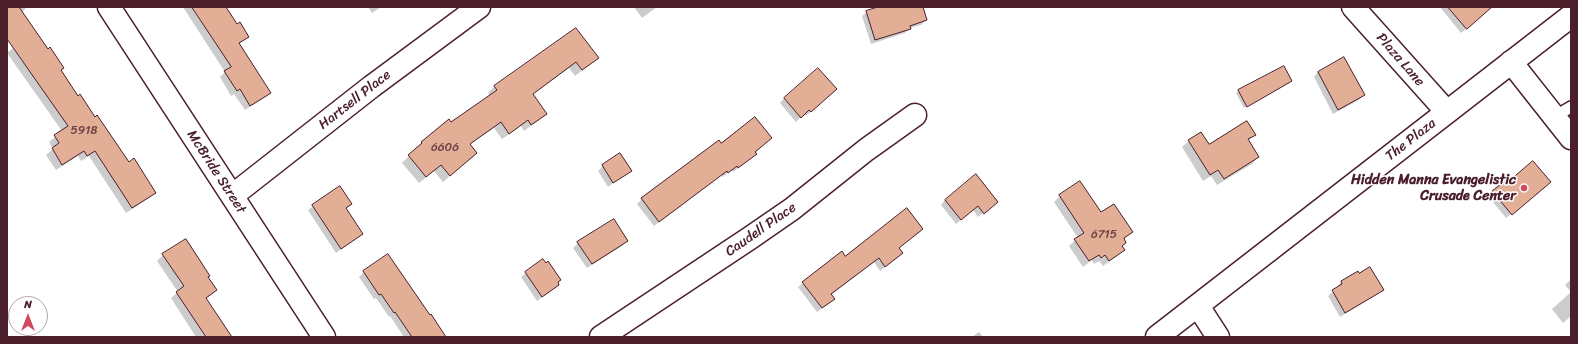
<!DOCTYPE html>
<html>
<head>
<meta charset="utf-8">
<style>
	body { margin:0 }
	#map { position:relative; width:1578px; height:344px; overflow:hidden; background:#fff; font-family:Sriracha,sans-serif }
	canvas { display:block }
	.frame { position:absolute; inset:0; border:8px solid #4a1f2b; pointer-events:none }
	.north { position:absolute; left:8px; top:296px; width:40px; height:40px; box-sizing:border-box; background:#fff; border:1px solid #b7a5aa; border-radius:50%; rotate:0deg; font-size:11px; font-weight:700; line-height:16px; text-align:center; color:#4a1f2b }
	.north::after { content:''; display:block; margin:auto; width:14px; height:18px; background:#d1495b; clip-path:polygon(50% 0,100% 100%,50% 72%,0 100%) }
</style>
</head>
<body>
<div id="map">
<canvas width="1578" height="344"></canvas>
<div class="frame"></div>
<div class="north">N</div>
</div>
<script>
const c = document.querySelector('canvas').getContext('2d');
c.lineJoin = 'round';
function fillPath(path, color) {
  c.fillStyle = color;
  c.fill(path, 'evenodd');
}
function trace(path, color, width, dash) {
  c.strokeStyle = color;
  c.lineWidth = width;
  c.lineCap = dash ? 'butt' : 'round';
  c.setLineDash(dash || []);
  c.stroke(path);
}
function write(font, color, halo, rows, align = 'center') {
  c.font = font + ' Sriracha,sans-serif';
  c.lineWidth = 3;
  c.setLineDash([]);
  c.textBaseline = 'middle';
  c.strokeStyle = halo;
  c.fillStyle = color;
  for (const [text, x, y, turn = 0] of rows) {
    c.save();
    c.translate(x, y);
    c.rotate((+turn || 0) * Math.PI / 180);
    c.textAlign = isNaN(turn) ? turn : align;
    if (halo) c.strokeText(text, 0, 0);
    c.fillText(text, 0, 0);
    c.restore();
  }
}
const shadow = new Path2D(`
	M7,7H27L22,12L78,97L128,163L154,192L149,198L126,213L89,156L81,161L78,156L56,170L46,155L53,149L49,142L62,131L7,53L13,48L7,39Z
	M183,7H225L237,25L248,37L239,44L270,93L264,98L245,110L234,94L231,96L220,77L225,72Z
	M368,7H381L372,13Z
	M634,7H657L642,18Z
	M882,7H922L926,20L921,25L909,28L905,33L871,44L862,16L867,12Z
	M1440,7H1492L1461,33Z
	M576,29L598,58L575,76L569,68L532,95L546,114L539,120L524,131L521,126L502,139L494,128L469,145L476,153L443,182L434,171L419,183L402,163L422,143L490,96L488,93L494,87Z
	M1318,72L1363,95L1359,100L1333,114L1314,77Z
	M1291,81L1244,108L1236,93L1239,91Z
	M831,94L806,116L804,114L796,122L780,103L784,98Z
	M1254,135L1248,141L1258,157L1252,164L1217,185L1211,176L1203,181L1182,147L1189,141L1209,146Z
	M771,138L754,152L751,158L733,172L731,170L723,177L721,175L654,226L637,204L642,199L721,145Z
	M603,166L630,171L608,187L598,171Z
	M1512,179L1545,187L1506,218L1488,196L1493,192Z
	M340,187L351,204L346,209L362,234L336,253L308,210Z
	M1060,196L1101,213L1132,232L1123,240L1121,247L1123,250L1117,256L1103,266L1099,261L1094,264L1092,260L1083,267L1069,246L1078,238L1054,202Z
	M945,200L992,206L978,217L973,210L956,224L941,205Z
	M627,241L622,246L587,268L573,248L578,243Z
	M898,249L897,258L880,271L874,262L831,295L829,303L817,312L798,287L842,252L845,257Z
	M163,255L209,276L207,278L216,290L206,299L231,337H196L171,298L178,292L157,261Z
	M364,272L444,337H404L390,316L389,317L376,298L374,299L359,277Z
	M526,273L557,283L558,285L537,301L521,277Z
	M1571,279V316L1563,323L1552,309L1571,292L1565,285Z
	M1341,282L1382,289L1378,294L1340,317L1328,296L1337,288V287Z
	M979,332L983,337H972Z`);
const building = new Path2D(`
	M7,7H19L48,49L50,47L64,68L61,70L78,96L80,94L95,117L97,115L129,162L134,158L156,193L132,208L95,151L87,156L84,151L62,165L52,148L59,143L54,135L68,126L7,39Z
	M192,7H226L237,24L240,22L249,37L239,43L271,93L250,106L240,89L237,91L224,71L231,67Z
	M878,7H923L927,20L910,26L911,29L875,40L866,11Z
	M1448,7H1492L1467,29Z
	M576,28L599,58L582,70L576,62L533,94L547,114L531,125L528,120L509,134L501,122L470,144L477,153L450,176L441,165L426,177L408,155L422,143L421,142L449,119L451,122L497,90L494,86Z
	M1344,57L1365,95L1338,110L1318,72Z
	M1284,66L1292,81L1247,107L1238,90Z
	M818,68L837,89L811,112L809,110L801,118L784,98Z
	M755,117L772,138L755,152L757,154L738,168L737,166L728,173L727,171L659,222L641,198L719,140L721,143Z
	M1247,121L1256,135L1248,139L1259,157L1224,179L1218,170L1210,175L1188,140L1201,132L1209,144Z
	M620,153L632,171L613,183L602,165Z
	M1533,161L1551,182L1512,215L1492,191L1511,176L1512,178Z
	M976,174L998,202L984,214L978,206L961,220L945,200Z
	M1080,181L1101,212L1114,204L1133,232L1124,238L1126,243L1122,246L1125,250L1109,261L1105,255L1101,258L1099,255L1089,261L1074,239L1084,233L1059,195Z
	M340,186L352,204L346,208L363,234L341,249L312,205Z
	M907,208L923,229L899,248L903,253L885,267L879,258L831,294L835,299L822,308L802,282L842,251L845,256Z
	M614,219L628,241L592,264L577,242Z
	M186,239L210,276L208,277L217,290L206,298L232,337H206L176,292L184,286L162,254Z
	M388,254L430,315L431,314L446,337H412L395,312L394,313L381,294L379,295L363,271Z
	M543,259L546,263L548,261L561,280L558,282L559,285L542,297L525,272Z
	M1370,267L1384,290L1345,313L1332,290L1342,284L1341,281L1358,271L1359,273Z`);
const lane = new Path2D(`
	M1554,117L1571,107`);
const street = new Path2D(`
	M109,7L324,337
	M1353,7L1447,112
	M1511,62L1571,138
	M232,196L371,87L479,7
	M1198,306L1218,337
	M601,337L750,238L792,209L866,150L915,115`);
const secondary = new Path2D(`
	M1157,337L1571,16`);
const markers = [
	[1524,188,4,"#d1495b"]
];
const numberNames = [
	["5918",84,131],
	["6606",445,148],
	["6715",1104,235]
];
const streetNames = [
	["Plaza Lane",1400,60,49],
	["Hartsell Place",355,100,-38],
	["The Plaza",1411,140,-38],
	["McBride Street",216,172,57],
	["Caudell Place",761,230,-35]
];
const poiNames = [
	["Hidden Manna Evangelistic",1516,180],
	["Crusade Center",1516,196]
];
fillPath(shadow, '#0003');
fillPath(building, '#e2ae96');
trace(building, '#4a1f2b', 1);
trace(lane, '#4a1f2b', 14);
trace(street, '#4a1f2b', 25);
trace(secondary, '#4a1f2b', 25);
trace(lane, '#fff', 11);
trace(street, '#fff', 22);
trace(secondary, '#fff', 22);
for (const [x, y, r, color] of markers) {
  const dot = new Path2D();
  dot.arc(x, y, r, 0, 2 * Math.PI);
  c.fillStyle = color;
  c.fill(dot);
  trace(dot, '#fff', 1.5);
}
write('12px', '#704346', null, numberNames);
write('14px', '#4a1f2b', '#fff', streetNames);
write('bold 14px', '#4a1f2b', '#fff', poiNames, 'right');
</script>
</body>
</html>
